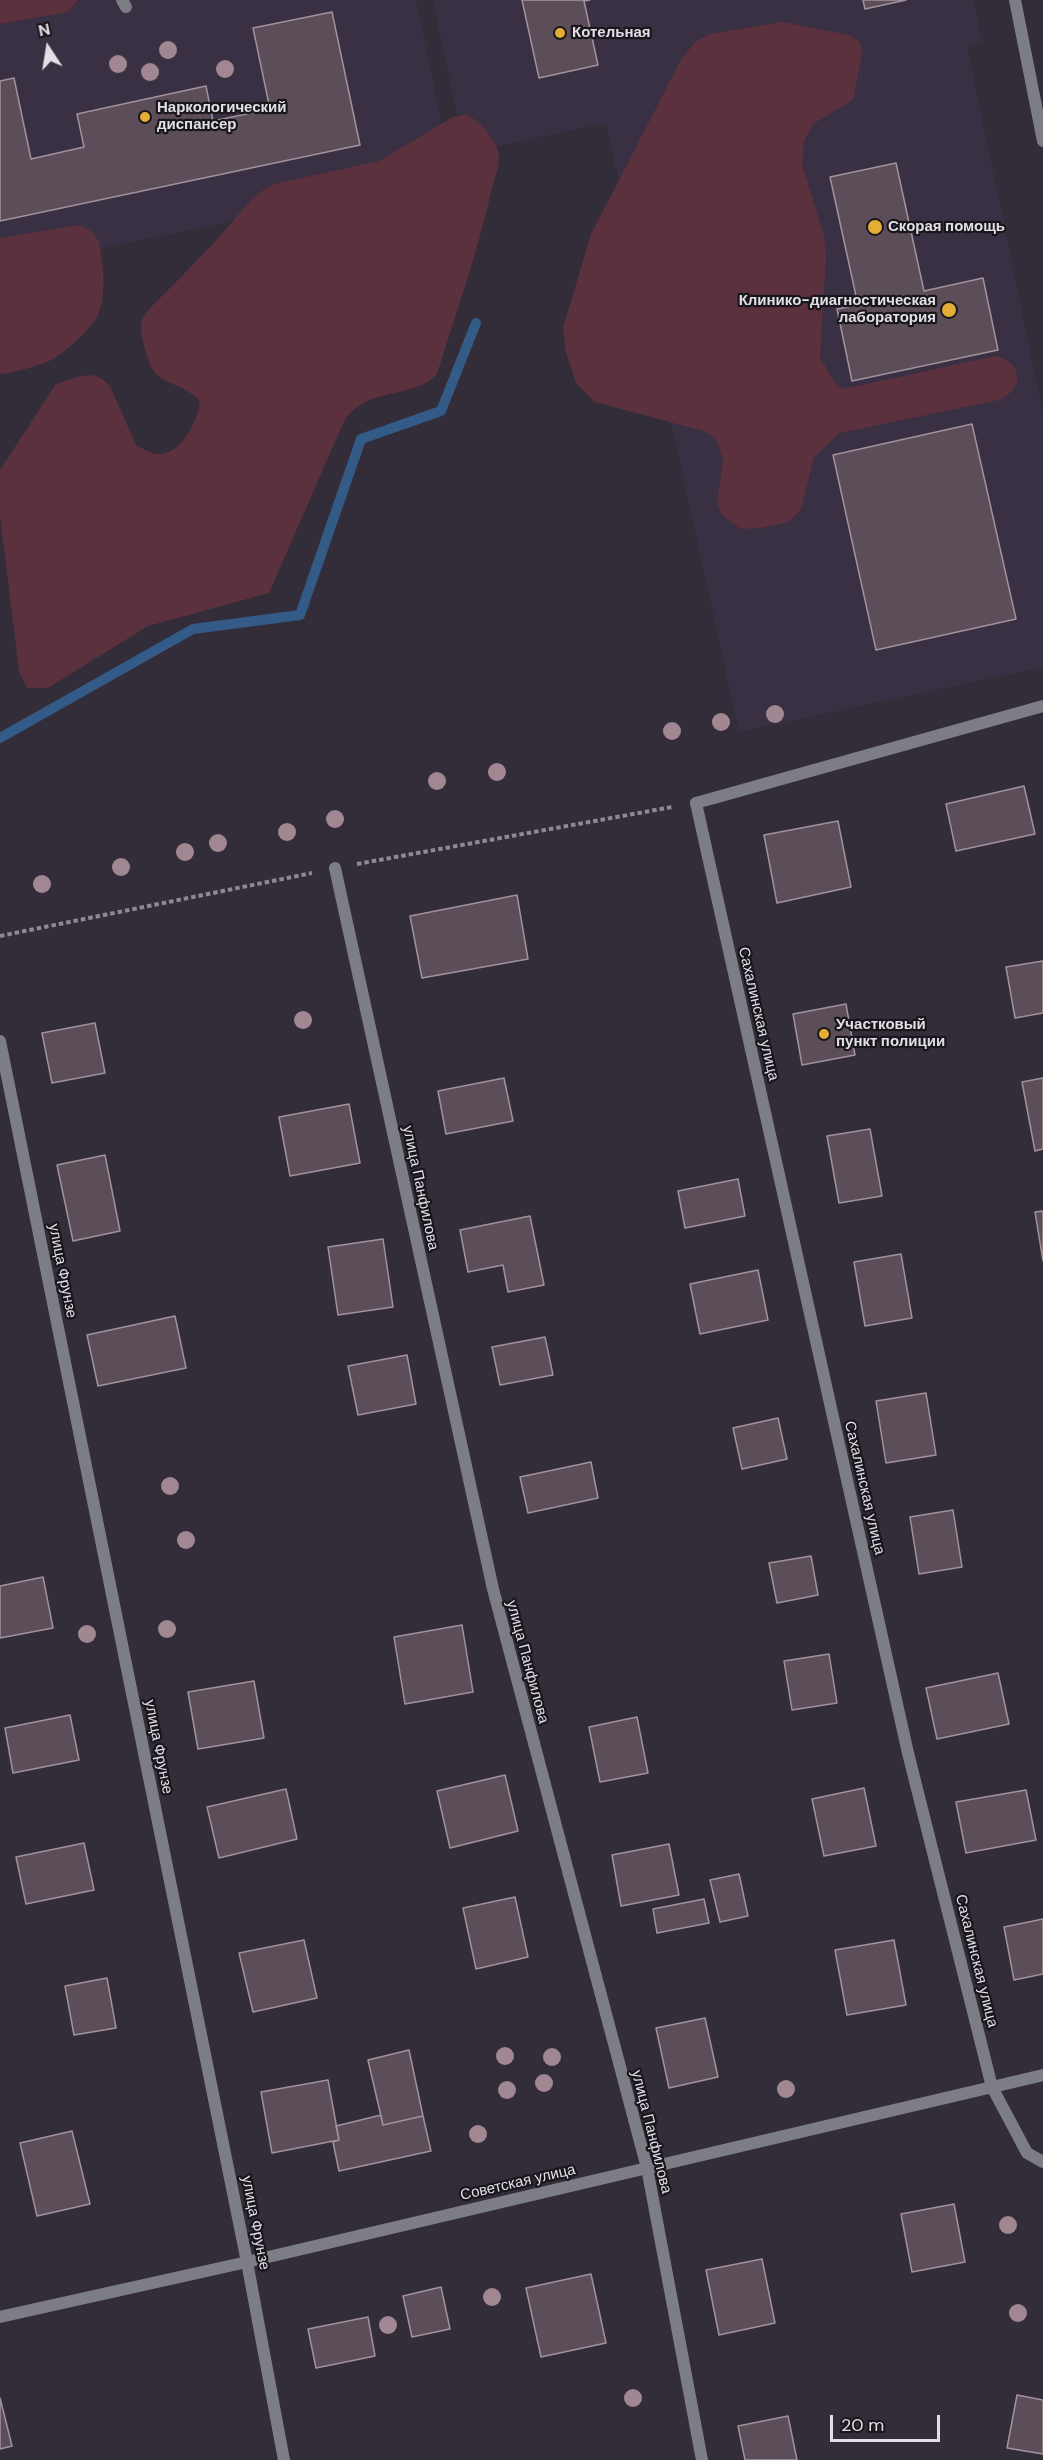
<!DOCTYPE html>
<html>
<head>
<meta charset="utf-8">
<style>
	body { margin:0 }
	#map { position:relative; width:1043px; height:2460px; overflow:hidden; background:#332d39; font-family:"DM Sans",sans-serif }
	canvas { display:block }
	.north { position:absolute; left:18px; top:18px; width:60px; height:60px; -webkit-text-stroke:4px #19161c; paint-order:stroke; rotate:348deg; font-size:16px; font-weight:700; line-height:24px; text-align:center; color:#e2dee7 }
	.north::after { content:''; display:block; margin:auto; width:21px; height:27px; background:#e2dee7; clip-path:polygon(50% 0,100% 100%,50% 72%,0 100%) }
	.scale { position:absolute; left:830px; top:2415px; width:110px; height:27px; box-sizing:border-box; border:3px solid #e2dee7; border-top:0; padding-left:8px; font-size:18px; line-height:21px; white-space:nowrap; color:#e2dee7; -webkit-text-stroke:4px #19161c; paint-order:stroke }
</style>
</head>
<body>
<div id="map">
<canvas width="1043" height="2460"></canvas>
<div class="north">N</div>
<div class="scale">20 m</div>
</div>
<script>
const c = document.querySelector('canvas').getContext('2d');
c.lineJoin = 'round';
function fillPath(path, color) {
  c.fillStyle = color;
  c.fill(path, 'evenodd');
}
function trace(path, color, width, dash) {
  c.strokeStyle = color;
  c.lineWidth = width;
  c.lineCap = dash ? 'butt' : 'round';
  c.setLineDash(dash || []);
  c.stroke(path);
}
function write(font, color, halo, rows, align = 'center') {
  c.font = font + ' "DM Sans",sans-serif';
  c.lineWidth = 4.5;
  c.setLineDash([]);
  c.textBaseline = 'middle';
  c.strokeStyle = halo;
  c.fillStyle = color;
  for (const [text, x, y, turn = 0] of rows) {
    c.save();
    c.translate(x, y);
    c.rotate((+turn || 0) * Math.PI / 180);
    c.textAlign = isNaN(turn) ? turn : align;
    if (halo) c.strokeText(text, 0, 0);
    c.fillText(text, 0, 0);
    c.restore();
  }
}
const built = new Path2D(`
	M0,0H416L452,176L0,269Z
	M433,0H973L982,42L967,46L1043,414V667L739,732L606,123L465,153Z`);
const green = new Path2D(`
	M0,0H78L68,12L0,24Z
	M782,22L849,35L860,42L862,54L853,100L813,124L804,141L802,164L824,236L826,256L820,357L835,383L844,389L995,356C1021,361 1027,388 999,400L840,433L814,457L801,510L788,522L761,528L741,529L723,516L717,503L723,460L716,439L704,431L595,402L576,383L566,352L563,328L591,234L681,60L695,42L710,34Z
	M466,114C477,119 496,139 498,152C501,162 495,177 492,188C478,251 456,313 437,374C416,396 383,389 359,406C354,409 349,415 345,419L269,593L148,626L48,688H27L19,671L0,515V470L56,384L81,376L92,375L101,378L110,386L136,445C142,448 151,454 158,454C180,456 198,421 200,402C189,387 171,386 157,375C149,368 139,333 141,322C142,319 146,314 148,310C173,285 197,261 221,235C241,214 247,198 274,184L379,161L453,117Z
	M80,225C99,234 100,241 102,261C104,278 105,301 97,317C91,329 61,356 49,361C38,366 13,373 0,374V238Z`);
const stream = new Path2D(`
	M0,738L193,629L300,615L361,439L441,411L476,323`);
const building = new Path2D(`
	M522,0H590L584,1L598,65L539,78Z
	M863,0H906L865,9Z
	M332,12L360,145L0,221V81L14,78L31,159L84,147L77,114L206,86L213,121L270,109L253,28Z
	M896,163L924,291L983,278L998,350L852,381L837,309L858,305L830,177Z
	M972,424L1016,619L876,650L833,455Z
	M1024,786L1035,834L956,851L946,804Z
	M838,821L851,887L777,903L764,835Z
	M517,895L528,959L422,978L410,916Z
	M1043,961V1013L1015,1018L1006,967Z
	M846,1004L855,1055L802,1065L793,1014Z
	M95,1023L105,1073L52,1083L42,1033Z
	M504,1078L513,1121L446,1134L438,1091Z
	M1043,1078V1149L1035,1151L1022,1082Z
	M349,1104L360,1163L290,1176L279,1117Z
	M870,1129L882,1196L839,1203L827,1136Z
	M105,1155L120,1231L73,1241L57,1165Z
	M738,1179L745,1216L685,1228L678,1191Z
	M1043,1211V1261L1035,1212Z
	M530,1216L544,1285L508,1292L503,1265L468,1272L460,1230Z
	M383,1239L393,1307L338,1315L328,1247Z
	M901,1254L912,1318L865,1326L854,1262Z
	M758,1270L768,1320L700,1334L690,1284Z
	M175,1316L186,1368L98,1386L87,1335Z
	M545,1337L553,1375L500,1385L492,1347Z
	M407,1355L416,1404L358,1415L348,1366Z
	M926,1393L936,1455L886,1463L876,1401Z
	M778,1418L787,1459L742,1469L733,1428Z
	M591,1462L598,1498L528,1513L520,1477Z
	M953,1510L962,1567L919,1574L910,1517Z
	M811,1556L818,1595L777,1603L769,1563Z
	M43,1577L53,1628L0,1638V1586Z
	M462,1625L473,1692L405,1704L394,1637Z
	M829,1654L837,1703L792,1710L784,1661Z
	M998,1673L1009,1724L937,1739L926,1688Z
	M254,1681L264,1738L198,1749L188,1692Z
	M70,1715L79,1760L13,1773L5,1728Z
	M637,1717L648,1773L600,1782L589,1727Z
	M505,1775L518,1831L450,1848L437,1791Z
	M864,1788L876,1846L824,1856L812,1799Z
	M286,1789L297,1839L219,1858L207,1807Z
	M1026,1790L1036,1840L966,1853L956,1802Z
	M84,1843L94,1890L26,1904L16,1857Z
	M669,1844L679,1895L621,1906L612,1855Z
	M739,1874L748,1916L720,1922L710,1880Z
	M515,1897L528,1957L476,1969L463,1908Z
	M704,1899L709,1923L657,1933L653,1909Z
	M1043,1919V1974L1014,1980L1004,1927Z
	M304,1940L317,1998L253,2012L239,1953Z
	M894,1940L906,2005L847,2015L835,1950Z
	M107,1978L116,2028L74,2035L65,1986Z
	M705,2018L718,2077L669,2088L656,2028Z
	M409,2050L423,2116L383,2125L368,2060Z
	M328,2080L339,2140L272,2153L261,2092Z
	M381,2115L383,2125L423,2116L431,2151L339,2171L333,2142L339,2140L336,2126Z
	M72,2131L90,2204L37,2216L20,2143Z
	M954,2204L965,2262L912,2272L901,2214Z
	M762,2259L775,2323L719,2335L706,2270Z
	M591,2274L606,2343L541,2357L526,2288Z
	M441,2287L450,2329L412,2337L403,2296Z
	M368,2317L375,2356L316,2368L308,2329Z
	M1017,2395L1043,2400V2454L1007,2448Z
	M0,2398L12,2446L0,2449Z
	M788,2416L797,2460H745L738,2426Z`);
const path = new Path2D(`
	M357,864L672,807
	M0,936L312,873`);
const service = new Path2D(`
	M122,0L126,7
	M696,803L908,1753L992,2087L1027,2153L1043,2162
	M335,868L493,1589L647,2168L702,2460
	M0,1041L247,2262L284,2460`);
const minor = new Path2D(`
	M1015,0L1043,141
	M696,803L1043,706`);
const tertiary = new Path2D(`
	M0,2317L247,2262L1043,2075`);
const trees = [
	[168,50],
	[118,64],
	[225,69],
	[150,72],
	[775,714],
	[721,722],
	[672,731],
	[497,772],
	[437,781],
	[335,819],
	[287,832],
	[218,843],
	[185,852],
	[121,867],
	[42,884],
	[303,1020],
	[170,1486],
	[186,1540],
	[167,1629],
	[87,1634],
	[505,2056],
	[552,2057],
	[544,2083],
	[786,2089],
	[507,2090],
	[478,2134],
	[1008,2225],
	[492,2297],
	[1018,2313],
	[388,2325],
	[633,2398]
];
const markers = [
	[560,33,6,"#e4ad35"],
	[145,117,6,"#e4ad35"],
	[875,227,8,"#e4ad35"],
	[949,310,8,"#e4ad35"],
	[824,1034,6,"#e4ad35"]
];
const poiNames = [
	["Котельная",572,33],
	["Наркологический",157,108],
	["диспансер",157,125],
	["Скорая помощь",888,227],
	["Клинико-диагностическая",936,301,"right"],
	["лаборатория",936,318,"right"],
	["Участковый",836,1025],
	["пункт полиции",836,1042]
];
const streetNames = [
	["Сахалинская улица",758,1014,77],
	["улица Панфилова",420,1188,78],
	["улица Фрунзе",62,1271,79],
	["Сахалинская улица",864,1488,77],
	["улица Панфилова",527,1662,75],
	["улица Фрунзе",158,1747,79],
	["Сахалинская улица",976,1961,76],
	["улица Панфилова",651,2132,76],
	["Советская улица",518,2183,-13],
	["улица Фрунзе",255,2223,79]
];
fillPath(built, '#3a3043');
fillPath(green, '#5b313d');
trace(stream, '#345a88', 10);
fillPath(building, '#5c4e59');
trace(building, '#a1929d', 1.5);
trace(path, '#8e8993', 4, [4.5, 3]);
trace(service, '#7d7e85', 12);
trace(minor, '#7d7e85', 12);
trace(tertiary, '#7d7e85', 12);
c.fillStyle = '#a08792';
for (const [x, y] of trees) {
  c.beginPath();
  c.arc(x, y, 9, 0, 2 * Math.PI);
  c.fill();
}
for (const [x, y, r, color] of markers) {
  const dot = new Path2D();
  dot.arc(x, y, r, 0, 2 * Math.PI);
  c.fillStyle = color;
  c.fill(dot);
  trace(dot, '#19161c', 2);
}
write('bold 15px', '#e2dee7', '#19161c', poiNames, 'left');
write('15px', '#e2dee7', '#19161c', streetNames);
</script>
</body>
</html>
